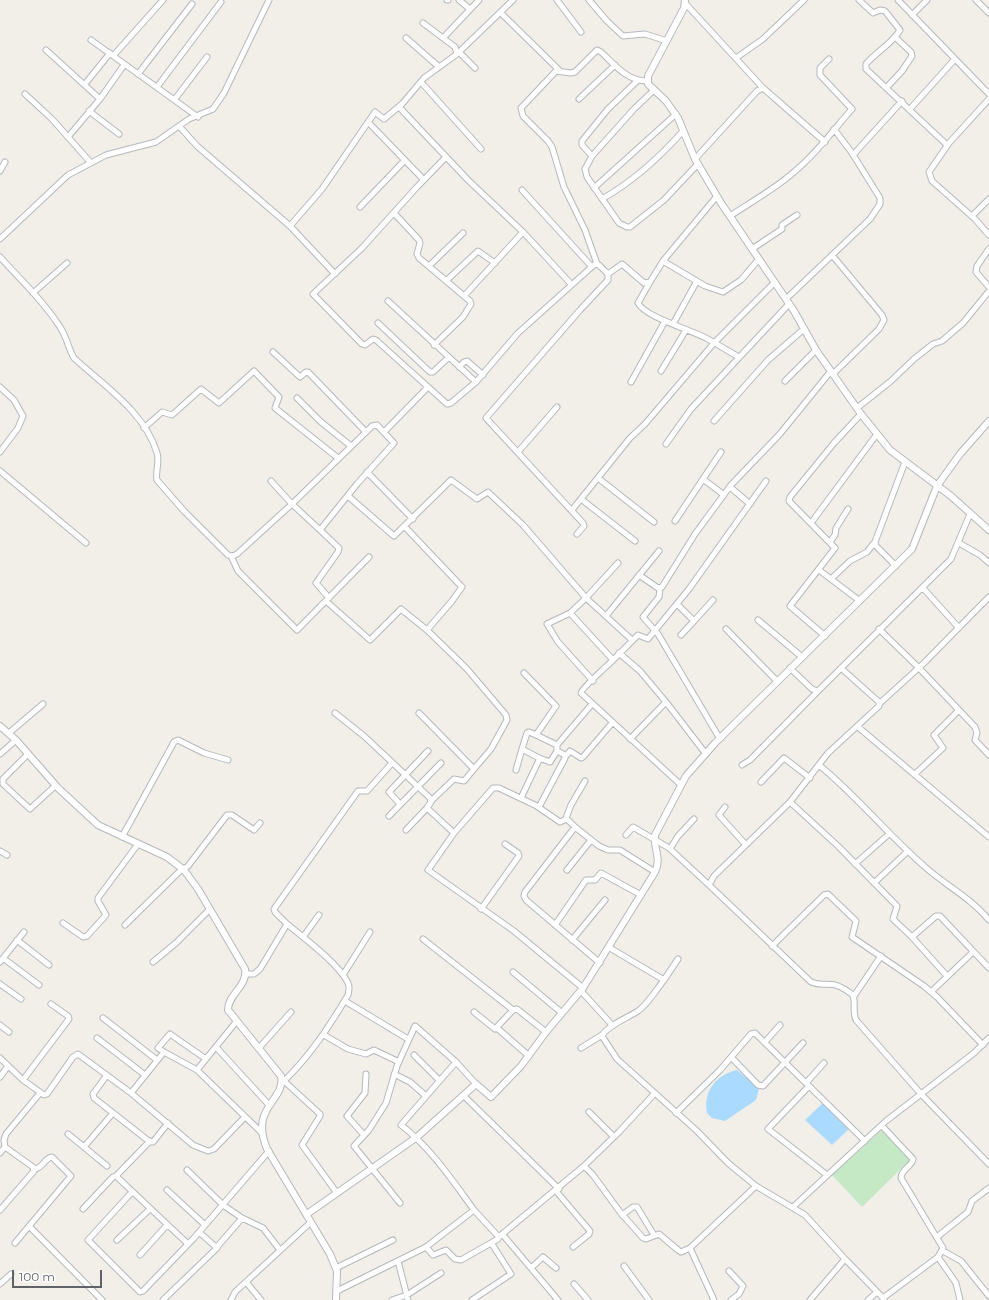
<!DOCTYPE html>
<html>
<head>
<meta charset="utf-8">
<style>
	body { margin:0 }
	#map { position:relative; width:989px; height:1300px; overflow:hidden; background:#f1efe8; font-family:Montserrat,sans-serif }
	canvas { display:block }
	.scale { position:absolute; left:12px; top:1270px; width:90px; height:18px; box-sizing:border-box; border:2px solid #5f6368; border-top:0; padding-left:5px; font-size:12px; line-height:14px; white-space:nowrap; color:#5f6368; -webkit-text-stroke:3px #fff; paint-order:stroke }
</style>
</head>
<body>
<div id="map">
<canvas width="989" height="1300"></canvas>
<div class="scale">100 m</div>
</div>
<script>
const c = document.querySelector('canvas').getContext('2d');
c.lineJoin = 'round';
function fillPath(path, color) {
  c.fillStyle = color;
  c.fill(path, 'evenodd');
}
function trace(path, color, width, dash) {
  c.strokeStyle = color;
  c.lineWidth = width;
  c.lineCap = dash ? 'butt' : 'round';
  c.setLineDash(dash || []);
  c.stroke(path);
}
const green = new Path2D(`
	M882,1130L911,1159L862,1207L832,1175Z`);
const water = new Path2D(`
	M737,1070L759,1089L756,1100L725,1121L712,1118L707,1113C703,1091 716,1075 737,1070Z
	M823,1103L849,1129L832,1145L805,1120Z`);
const minor = new Path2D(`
	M447,0H448
	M459,0L470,9
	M557,0L581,32
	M589,0L607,21L623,36L645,34L667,41
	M859,0L873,13L880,10L885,11L900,30C893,43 876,52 866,64V69L947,145
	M898,0L989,94
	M976,0L989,13
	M685,3L763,88
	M501,13L560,71
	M912,15L927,0
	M406,38L439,67
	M443,38L479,0
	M91,40L198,117
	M46,50L100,99
	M459,52L475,68
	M457,54L513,0
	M113,56L163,0
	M736,58L763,39L804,0
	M138,74L192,4
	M421,82L481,149
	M85,84L110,53
	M157,87L221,2
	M887,87L902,71L912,56L911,52L895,37
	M654,90L634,109L592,156L585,169L587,177L619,223L627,227H630L664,200L698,164
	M25,94L52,119L91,163
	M175,99L207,57
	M579,99L615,65
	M989,99L949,143L929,172L932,181L975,219L989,235
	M399,107L468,180L523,232L571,284
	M910,109L955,59
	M89,111L119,134
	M368,122L424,180
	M179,126L197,146L290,226L335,274
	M68,137L100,99L124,65
	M853,155L902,101
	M592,156L582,145V141L608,109L637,81
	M446,157L416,188L362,248L313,294L362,344L365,345L373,339L376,340L447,404L451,403L476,382L518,333L595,264L599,265L608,274L622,264L644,283L650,282L663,261L717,196
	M695,159L757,91L763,88L825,142
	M0,171L5,162
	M594,188L676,114
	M522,190L592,267
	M602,199C634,181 659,158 683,131
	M360,207L405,160
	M394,213L419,240L420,243L417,254L419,258L470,301L471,304L463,317L434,345
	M730,216C756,199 783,184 805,162C822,146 836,127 852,109L820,75V68L829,59
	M972,216L989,199
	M290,226L322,189L375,112L384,119L402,104L424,78L457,54L455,47L423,23
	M0,239L68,175L106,155L156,142L189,119L213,109L224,93L269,0
	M752,249L782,229V225L797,215
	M989,249L977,266L976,272L989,287
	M832,255L882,315L884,320L879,329L833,374
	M0,257C21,280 44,302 60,327C67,337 68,348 74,358C103,385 145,412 157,453C160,463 155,471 157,480L184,511L228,555L233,556L237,554L292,504L366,432
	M663,261L705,286L723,292L741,280L759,259
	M597,264L585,230L564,187L552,147L548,141L523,116L521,108L556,71L571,73L575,72L597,50L601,52C615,65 627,81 647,81
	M429,266L463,233
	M447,280L478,251L495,263
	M650,282L638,303C645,317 691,330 706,338C717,344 728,351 739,357
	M33,293L67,263
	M465,295L523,232
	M786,299L870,219L880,204V198L852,153L834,129
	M388,301L476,382
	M378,323L430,372H433L448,358
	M673,324L697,281
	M459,367L464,362L467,361L483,375
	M661,371L686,330
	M785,381L816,350
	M631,382L665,321
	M0,387L14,400L23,416L18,428L0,452
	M297,398L321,422L351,446
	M857,408L891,381L914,359L933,344L942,341L963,323L989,291
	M714,421L768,360L804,329
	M144,428L162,412L172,415L201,389L219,403L254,371L279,397L275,408L338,458
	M385,431L427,388
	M666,444L691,409L789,304
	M518,452L557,407
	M0,471L86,543
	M367,472L413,519
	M598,478L654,522
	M703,479L724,495
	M271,481L292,504L320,530L357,484L394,443L377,425L372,426L366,432L308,372H306L300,377L273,352
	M730,487L750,504
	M348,496L394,536L451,480L477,499L488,492L523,525L586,598L570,613L547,624L558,642L593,681
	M581,499L635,541
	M572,510L630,438L645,424L714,343L774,283
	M675,521L721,452
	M811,523L877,434
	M405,527L462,587L452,601L427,630L467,669L506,715L507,720L491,749L474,769L419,713
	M320,530L339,548L338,552L316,583L329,598
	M577,534L584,526L583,523L486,418L580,310L608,280V274
	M830,542L835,535L836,528L848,509
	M959,543L980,555L989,563
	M231,556L238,571L297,630L369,557
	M618,563L586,598L632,640
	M896,566L876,546L875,542L905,462
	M819,570L860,601
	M639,575L658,588L662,587L695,534L731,485L779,435L831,371
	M831,579L850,561L867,552L874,543
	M660,588L659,597L643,617L658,634L720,739
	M923,588L959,628
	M326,601L370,640L401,609L427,630
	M677,604L694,621L713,600
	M570,613L613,660L638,635L648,639L689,589L766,481
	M606,616L659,551
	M758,620L802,657
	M726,629L777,681
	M879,629L919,668L975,727L977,733L975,740L989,755
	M681,635L694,621
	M825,636L790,606L835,548L789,501L790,497L834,443L861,414
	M619,653L640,671L666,702L630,739
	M613,660C607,666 581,689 581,693L681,785
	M790,668L812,689L818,691L820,689L951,559L970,514
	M666,702L706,754
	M879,704L924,663L989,597
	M335,713L364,736L430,798L431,802L427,808L454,833
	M858,727L989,837
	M9,733L43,704
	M536,735L557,745
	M522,749L527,733L529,732L536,735L556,706L524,673
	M0,754L16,740
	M28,754L3,779V784L30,809L55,786
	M565,757L570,751L581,758L583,757L612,723
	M742,765L750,760L818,691
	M819,765C857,796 887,834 924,866C946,886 970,897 989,920
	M516,770L522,749L541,759
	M915,774L943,748L934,735L959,710
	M761,782L784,758L810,778
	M521,798L539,760L542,759L550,762L557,751
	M431,801L454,779L464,781L474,769
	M790,802L838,846L897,906L893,919L912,937L936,916H940L989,968
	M400,804L389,792L428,751
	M538,807L560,822L567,819L575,827
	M725,807L719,815L746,845
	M389,816L441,763
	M566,818L571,805L585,781
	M406,830L427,808
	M626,835L633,827L669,848L709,885L714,876L790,802L828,753L879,706V702L841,668
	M122,837L174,742L178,740L204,753L228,760
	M670,849L678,836L694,819
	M0,851L7,855
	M855,864L889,834
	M567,870L591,840
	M874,883L908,851
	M709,885L811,982C825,988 829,979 846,990C848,992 852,993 853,996C856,1001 852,1011 856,1020L921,1094L974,1053L989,1038
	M481,909L519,856L518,853L505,844
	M63,923L83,937L87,936L106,915L98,901V898L138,844
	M125,925L180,871L188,866L227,815H232L254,830L260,823
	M555,925L586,880H595L601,873L641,895
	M303,937L319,915
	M912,937L947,976
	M423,939L513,1010
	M17,940L49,965
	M572,940L605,900
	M772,946L824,895L828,894L856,921L852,937L924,986L937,997L983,1045
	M610,948L664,980L678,959
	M3,958L39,985
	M0,962L24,932
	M153,962L176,943L210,909
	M600,963L526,900L524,896L525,892L575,827L599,846L608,850H620L655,872
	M513,972L562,1013
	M246,974H254L260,969L287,924L275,912L274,909L358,791H367L392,763
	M343,975L370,932
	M664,980C656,990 648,1004 638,1011C629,1017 605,1027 602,1036L617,1059L697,1131L728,1163L756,1186L805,1215L845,1259L810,1300
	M0,984L21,999
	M583,988L514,931L428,870L454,833L493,788H499L539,807L565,758V755L557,751V745L592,704
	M581,991L613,1026
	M931,992L973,952
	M854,996L881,956
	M345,1001L408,1039
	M474,1012L495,1029L513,1010L517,1009L546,1032
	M103,1018L157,1060
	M0,1025L9,1032
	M497,1028L529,1056
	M324,1035L348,1049L366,1054L374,1050L399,1062
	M97,1038L145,1075
	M765,1042L780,1025
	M216,1047L269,1105
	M259,1048L291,1012
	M581,1048L602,1035
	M164,1052L158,1048L170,1034L206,1059
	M414,1055L439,1080
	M731,1057L758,1085L763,1086L803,1043
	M0,1058L23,1080L44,1095L47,1094L73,1057L78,1054L131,1093
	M456,1062L476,1084
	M197,1070L236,1022
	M394,1074L410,1082L426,1096
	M107,1075L93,1094L94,1098L150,1142H153L168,1123
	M0,1077L8,1066
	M23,1080L69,1019L68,1016L51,1004
	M284,1081L320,1114V1116L302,1145L337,1193
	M283,1082C310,1056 329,1027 348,995C349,991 350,987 348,983C339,964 304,938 287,924
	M806,1083L824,1063
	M809,1086L768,1129L827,1175
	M464,1096L559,1189
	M589,1112L614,1137
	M676,1113L720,1070L751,1034L755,1033L865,1141
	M244,1118L214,1149L208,1151L193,1145L131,1093L164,1052L197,1070L262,1133
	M882,1126L913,1159C912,1167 901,1169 901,1178L943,1248L938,1257L956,1283L960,1300
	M68,1134L84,1147
	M364,1135L347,1116L365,1093L366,1074
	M0,1153L5,1147L4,1140L6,1134L40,1093
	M107,1166L84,1147L113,1113
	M584,1166L619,1132L655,1093
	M187,1170L223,1205L242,1218L263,1228L280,1250
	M116,1176L150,1141
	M167,1190L205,1225
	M556,1191L590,1231L589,1234L573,1247
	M132,1192L88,1240L140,1292L143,1291L194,1238L269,1151
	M400,1203L354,1146L369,1130L386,1103L397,1066L415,1026L456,1062L401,1125C431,1148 452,1180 474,1210
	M793,1207L886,1121L921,1094L989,1164
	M83,1209L113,1177L116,1176L188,1244
	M0,1210L34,1171L33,1167L5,1147
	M622,1215L633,1207H637L654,1235
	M29,1226L102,1300
	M503,1235L558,1300
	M937,1237L968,1212L972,1201L989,1188
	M117,1240L150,1209
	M15,1243L71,1176L52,1157C44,1158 43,1169 34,1169
	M217,1247L242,1218
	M426,1247L433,1255L446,1250L455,1259L461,1260L498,1239L499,1236
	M943,1251L961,1261L989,1296
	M140,1255L167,1225
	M845,1259L884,1299
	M398,1261L408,1300
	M624,1266L649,1300
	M336,1268L393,1240
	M531,1268L543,1257L556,1268
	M729,1271L743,1286L739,1294L731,1300
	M246,1282L261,1300
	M0,1284L11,1274
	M574,1284L588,1300
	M337,1291L426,1247L474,1210L497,1235L500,1236L584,1166L593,1175L620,1212L643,1238L646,1239L659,1234L678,1250L681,1252L690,1248
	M883,1298L938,1257
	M163,1300L217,1248L199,1232
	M231,1300L235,1292L311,1222
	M392,1300L407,1295L441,1273
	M472,1300L511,1274L492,1244
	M714,1300L690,1248L756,1186
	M868,1300L877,1292`);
const tertiary = new Path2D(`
	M685,0L684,8L648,76V84L666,101L678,118L695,159L721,203L794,311L816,350L861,414L890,450L951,496L989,530
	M0,726L16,740L58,788L98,825L167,857L184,870L198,889L245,969C248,986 228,994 228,1010L281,1076C286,1101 249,1106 267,1149L330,1254L337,1271L336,1300
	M307,1214L417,1137L476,1084L491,1097L521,1066L546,1032L583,988L655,872C662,858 653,848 655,835L686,776L716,742L912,549L937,486L960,454L989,421`);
fillPath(green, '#c5e8c5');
fillPath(water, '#aadaff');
trace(minor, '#b5b8bc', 7);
trace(tertiary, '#b5b8bc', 8);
trace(minor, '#fff', 5);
trace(tertiary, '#fff', 6);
</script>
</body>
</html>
